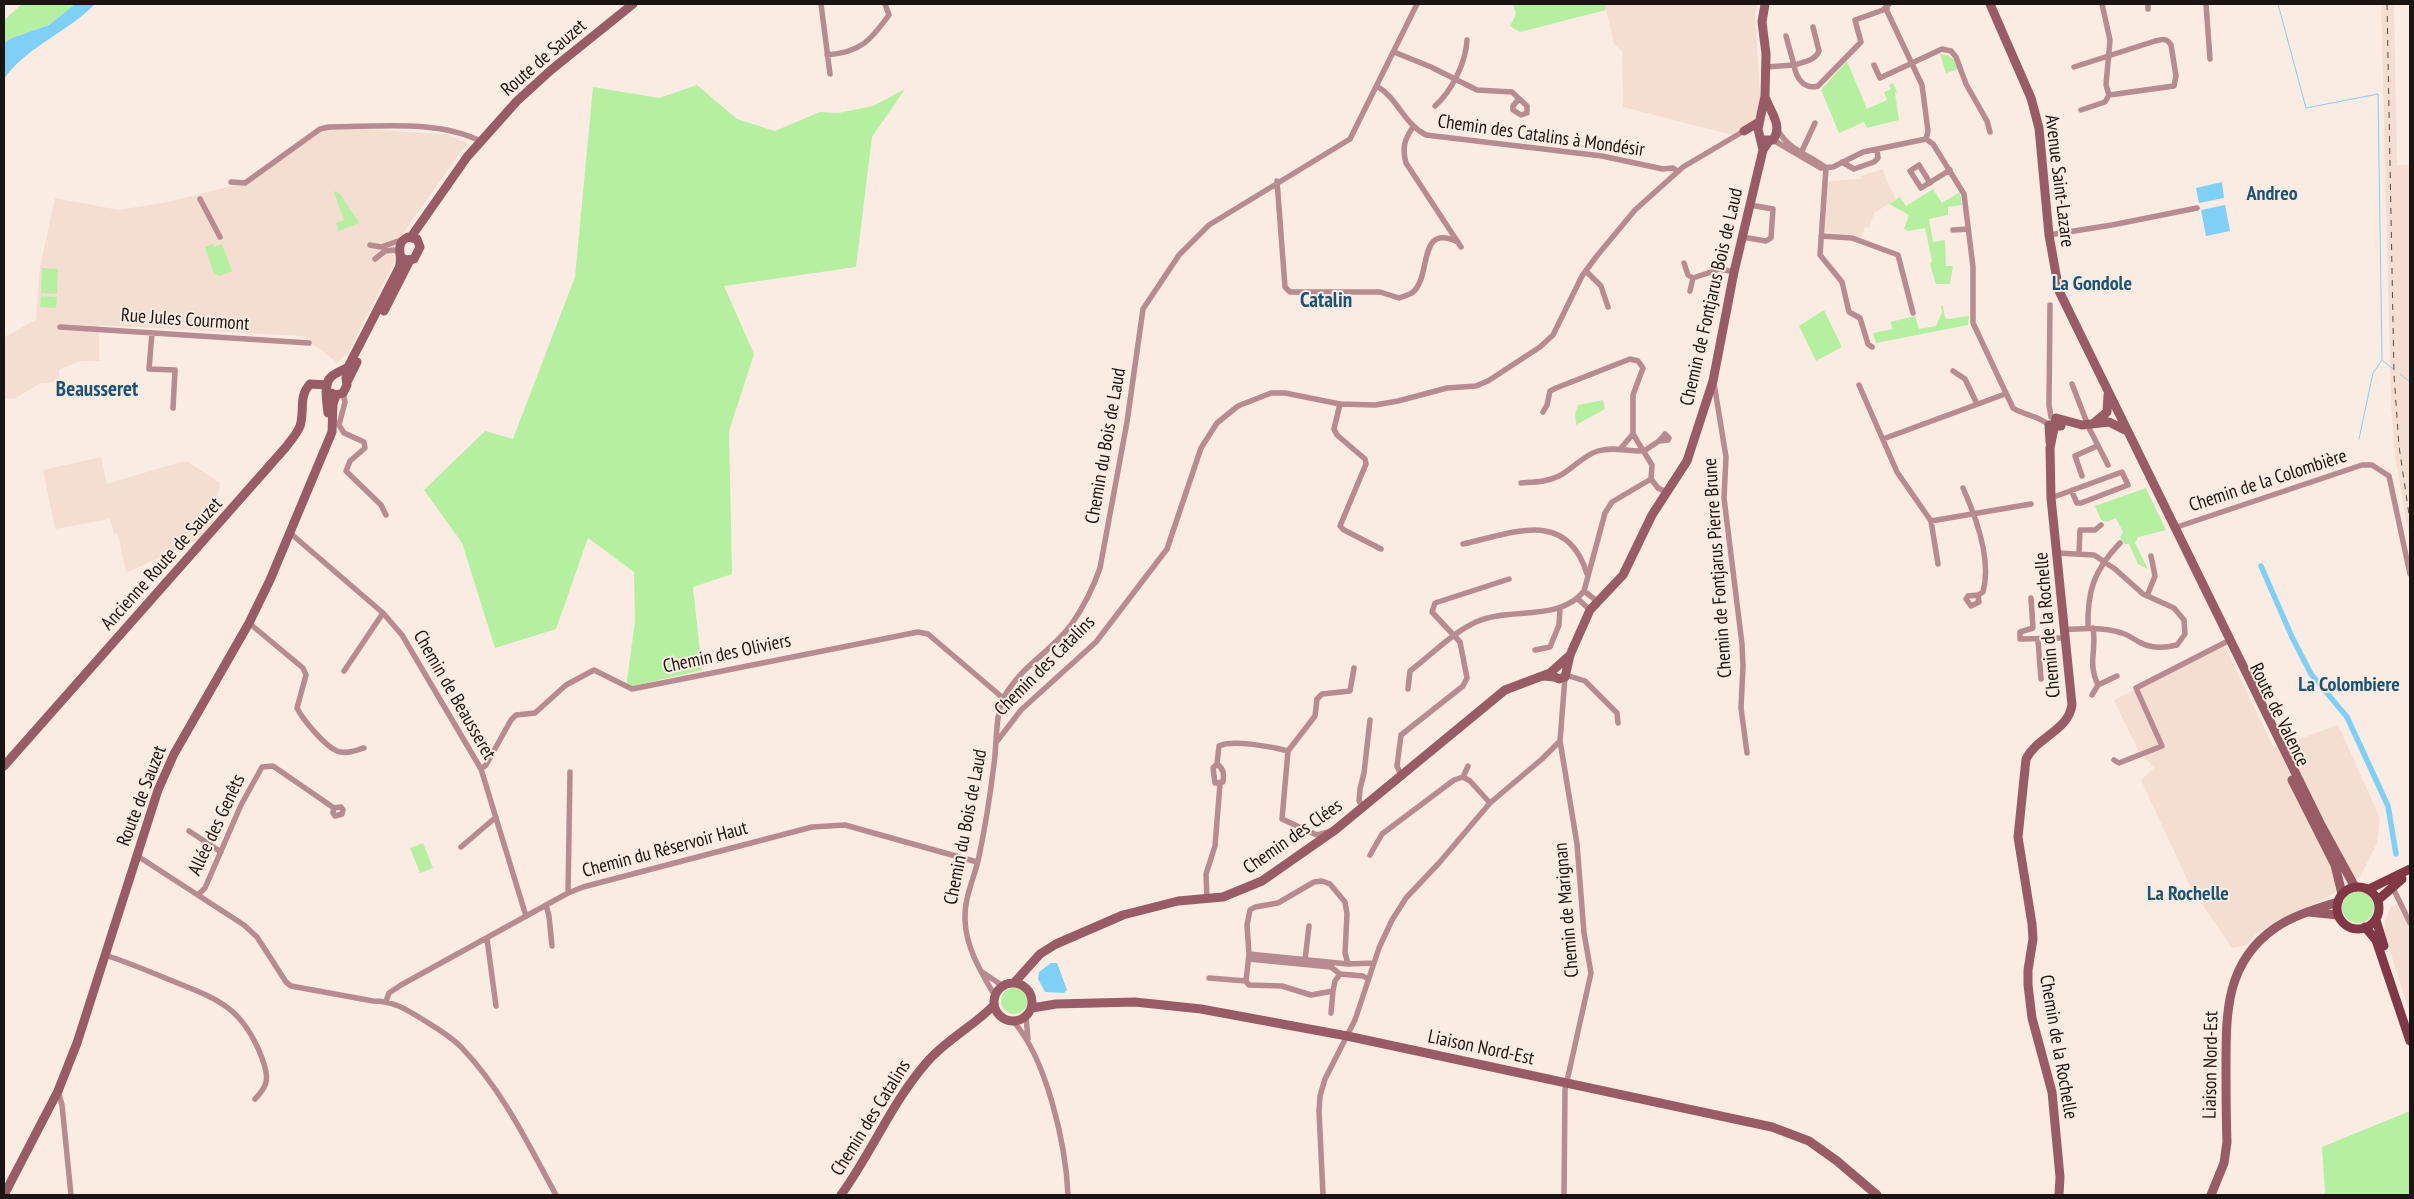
<!DOCTYPE html>
<html>
<head>
<meta charset="utf-8">
<style>
	body { margin:0 }
	#map { position:relative; width:2414px; height:1199px; overflow:hidden; background:#faece3; font-family:"PT Sans Narrow",sans-serif }
	canvas { display:block }
	.frame { position:absolute; inset:0; border:5px solid #1a1512; pointer-events:none }
</style>
</head>
<body>
<div id="map">
<canvas width="2414" height="1199"></canvas>
<div class="frame"></div>
</div>
<script>
const c = document.querySelector('canvas').getContext('2d');
c.lineJoin = 'round';
function fillPath(path, color) {
  c.fillStyle = color;
  c.fill(path, 'evenodd');
}
function trace(path, color, width, dash) {
  c.strokeStyle = color;
  c.lineWidth = width;
  c.lineCap = dash ? 'butt' : 'round';
  c.setLineDash(dash || []);
  c.stroke(path);
}
function write(font, color, halo, rows, align = 'center') {
  c.font = font + ' "PT Sans Narrow",sans-serif';
  c.lineWidth = 4;
  c.setLineDash([]);
  c.textBaseline = 'middle';
  c.strokeStyle = halo;
  c.fillStyle = color;
  for (const [text, x, y, turn = 0] of rows) {
    c.save();
    c.translate(x, y);
    c.rotate((+turn || 0) * Math.PI / 180);
    c.textAlign = isNaN(turn) ? turn : align;
    if (halo) c.strokeText(text, 0, 0);
    c.fillText(text, 0, 0);
    c.restore();
  }
}
const built = new Path2D(`
	M1605,4H1758L1755,13L1761,110L1756,121L1733,135L1623,107L1622,51L1614,44Z
	M2381,4H2394L2397,165H2410V543L2395,455L2391,403Z
	M323,127L446,134L467,143L396,243L392,251L395,260L349,351L338,363L302,336L99,325V361H81L62,368L59,370V382L41,383L14,399L4,398V337L36,320L40,267L55,198L119,210L168,202L243,183Z
	M1883,169L1886,180L1896,199L1874,213L1869,228L1865,227L1861,238L1852,235L1825,232L1827,185L1830,181L1861,179V176Z
	M101,457L107,484L180,462H188L220,483L213,522L199,539L126,573L119,538L117,533H114L110,519L55,529L43,470Z
	M2224,645L2274,748L2338,725L2380,818L2377,843L2360,877L2324,899L2276,921L2255,935L2246,945L2232,948L2191,888L2141,780L2154,768L2138,750L2114,700Z
	M2397,905L2410,929V1014L2385,935V922L2391,906Z`);
const green = new Path2D(`
	M22,4H75L49,25L12,38L4,43V20Z
	M1513,4H1605L1606,10L1520,32L1510,26L1516,14Z
	M1940,54C1952,55 1954,59 1959,69L1946,73Z
	M1847,61L1867,109L1887,100L1884,92L1891,89L1889,85L1893,83L1897,92L1895,93L1899,120L1867,128L1864,122L1839,133L1821,90Z
	M697,85L737,119L775,131L820,112L838,113L873,106L905,89L872,137L856,267L724,286L754,354L729,431L732,574L693,587L702,670L626,688L635,621L634,572L588,538L556,629L495,648L462,543L424,490L485,431L513,439L575,277L593,87L659,98Z
	M1933,189L1942,203L1960,192L1962,205L1948,207V215L1929,219L1933,242L1945,240L1946,266H1953L1950,284H1936L1930,264L1932,261L1925,228L1908,231L1904,229L1909,215L1889,204L1900,197L1906,206Z
	M336,191L340,194L359,223L339,231L336,223L344,220L334,192Z
	M213,244L214,247L222,244L232,271L220,276L214,274L205,247Z
	M42,268L58,269L57,294L41,293Z
	M41,296L57,297L56,308L40,307Z
	M1941,306H1943L1945,318L1948,319L1969,316L1968,325L1876,343L1873,333L1893,329L1890,322L1915,316L1919,329L1936,326L1942,312Z
	M1824,310L1842,347L1816,361L1799,326Z
	M1603,400L1605,409L1576,425L1575,414L1578,405Z
	M2146,488L2166,530L2138,537L2135,543L2148,569L2138,564L2129,544H2124L2120,537L2123,532L2116,518L2106,522L2101,520L2095,506Z
	M423,843L433,868L420,873L410,848Z
	M2342 907a16 16 0 1 1 32 0a16 16 0 1 1-32 0Z
	M1001 1001a13 13 0 1 1 26 0a13 13 0 1 1-26 0Z
	M2410,1111V1195H2320L2325,1193L2322,1147Z`);
const water = new Path2D(`
	M75,4H95C67,33 27,46 4,79V43L12,38L49,25Z
	M2222,182L2224,198L2199,203L2196,188Z
	M2225,205L2230,231L2206,236L2201,210Z
	M1051,963H1057L1067,990L1064,993L1045,992L1038,979L1039,972Z`);
const stream = new Path2D(`
	M2278,4L2306,108L2378,94L2382,360L2373,373L2359,439
	M2383,361L2393,369
	M2400,374L2410,382`);
const canal = new Path2D(`
	M2261,566L2292,637L2311,674L2347,717L2388,806L2396,854`);
const street = new Path2D(`
	M821,4L830,74
	M1887,4V11L1922,85L1928,131L1926,139
	M2148,4V9
	M2206,4L2210,59
	M1786,36L1794,65C1803,62 1815,61 1819,51L1813,27
	M1394,52L1431,67L1477,90L1512,92L1527,106V113L1521,115L1513,110V106L1518,100
	M827,55C861,52 870,41 889,15L885,4
	M1874,65L1880,78L1942,49L1951,51L1956,57L1966,84L1987,121L1990,132
	M1766,67L1794,65C1796,78 1804,90 1818,86L1861,42L1855,20L1883,10L1889,4
	M2074,67L2155,41C2163,39 2167,38 2171,45L2176,76L2174,86L2109,95
	M1377,86C1398,99 1404,124 1426,135L1602,156L1663,169L1673,168L1677,171
	M1435,106C1452,91 1466,62 1467,40
	M2081,110L2105,102L2109,95L2106,85L2110,40L2102,4
	M1413,127C1404,140 1402,148 1406,163L1461,247
	M1778,130C1788,150 1810,155 1826,168
	M1926,139L1933,144L1964,194L1973,267V323L2013,408C2025,416 2038,415 2049,425
	M1773,140L1821,168L1833,167L1863,152L1926,139
	M1801,153L1815,123
	M1842,162L1854,169L1874,162L1878,158L1877,149
	M1826,168L1820,255L1842,282L1849,312L1860,318L1868,344L1872,347
	M1277,181L1285,287L1290,292H1380L1399,298C1403,296 1410,295 1413,292C1432,276 1417,222 1458,242
	M231,182L245,183L320,129L329,127C376,127 439,119 482,142
	M1930,183L1919,165L1910,171L1921,188L1950,170
	M200,199L220,237
	M1953,230L1968,229
	M2049,235L2112,225L2197,208
	M1821,236L1852,238L1898,255L1913,313
	M1742,237L1766,241L1771,238L1773,209L1750,205
	M370,245L381,247L404,239
	M375,259L385,251L394,250L398,252
	M1684,263L1688,275L1693,278
	M1586,271L1601,286L1608,307
	M1690,291L1693,278L1720,269L1734,272
	M2050,305L2049,405L2051,417
	M60,327L309,343
	M152,333L149,369L175,370L173,408
	M1953,371L1965,379L1977,404
	M1714,383L1726,457L1724,498L1742,644L1743,666L1741,708L1747,753
	M2072,384L2089,428L2108,465
	M1859,385L1897,472L1931,521L1938,564
	M343,393L345,402L339,425L344,433L364,442L365,448L350,461L346,471L381,505L386,515
	M1340,404L1334,429L1337,435L1365,459L1366,464L1340,526L1344,530L1381,549
	M1543,412L1547,405L1550,391L1556,388L1630,359L1638,361L1643,368L1633,395V434L1652,465L1651,479
	M1883,439L2005,394
	M1621,448L1633,434
	M2082,476L2075,456L2097,446
	M1651,479L1658,488L1666,492
	M1521,483C1534,482 1547,482 1559,476C1573,469 1582,456 1598,451C1615,446 1627,452 1644,451L1659,441L1668,440L1669,438L1665,434L1659,441
	M1963,488C1976,517 1992,560 1983,592L1978,595L1979,602L1971,606L1966,599L1968,596L1978,595
	M2051,498L2122,472L2128,485L2081,503H2077L2072,492
	M1931,521L2031,504
	M2174,528L2362,465H2372L2389,476L2410,574
	M289,532L383,613L402,635L481,769L526,916
	M1463,544C1513,533 1567,508 1587,574
	M2057,553L2094,555L2115,569L2143,594L2174,608L2184,620L2185,634L2177,645C2164,648 2152,649 2139,642C2134,639 2128,635 2122,633C2102,627 2083,628 2063,630
	M2079,554L2080,530H2095L2101,525
	M1584,591L1597,601
	M2147,596L2155,576L2151,556
	M2031,598L2033,628L2020,632V639L2064,638
	M1578,599L1590,610
	M249,623L303,668L306,675L297,708C303,720 325,746 337,751C345,755 356,750 364,748
	M2088,628C2087,591 2094,570 2120,543
	M2093,628C2097,652 2087,661 2098,685L2117,676
	M2038,640L2041,679
	M1535,650L1550,647L1559,625L1560,608
	M344,671L383,613
	M1566,675L1585,681L1617,713L1618,723
	M1408,689L1410,671C1431,655 1452,633 1476,622C1509,607 1560,622 1584,591L1605,513L1612,502L1651,479
	M2092,695L2098,685
	M998,740L1021,710L1096,642L1167,549L1201,448L1217,423L1238,406L1271,393H1285L1340,404L1375,405L1398,401L1447,388L1476,386L1488,381L1540,347L1553,335L1582,276L1596,257L1635,210L1683,167L1744,131
	M2114,760L2119,763L2162,746L2136,688L2226,642
	M1217,764C1224,769 1224,774 1223,782L1215,783L1213,768L1217,764L1219,746C1232,739 1273,747 1288,751
	M481,769L486,765L511,720L516,715L535,713L566,685L594,670L632,689L918,632L928,634L1003,698
	M1402,777L1397,766L1401,735L1463,686L1467,678L1460,642L1432,612L1435,603L1509,579
	M1463,777L1468,766
	M1363,806L1359,801L1360,789L1364,773L1370,720
	M189,831L221,852
	M1328,832L1317,835L1282,819L1288,751L1315,716L1317,699L1322,694L1350,691L1354,668
	M461,847L496,817
	M136,855L244,925L257,937L286,982L291,986L373,1001C393,1001 406,1009 422,1019C436,1028 451,1036 462,1048C503,1091 528,1144 556,1195
	M1370,855L1382,834L1454,780L1463,777L1470,781L1490,803
	M2392,886L2410,923
	M568,893L570,772
	M199,894L205,888L241,805L262,767L273,766L334,808L333,813L335,816L342,814L343,810L341,807L334,808
	M1207,899L1206,874L1215,846L1220,784
	M546,905L549,916L552,946
	M487,939L496,1006
	M1249,954L1348,964L1374,963
	M105,955C127,962 148,971 170,980C217,999 242,1006 262,1058C269,1077 269,1085 255,1099
	M1249,959L1331,967L1340,974
	M1305,960L1309,926
	M1348,964L1345,953L1347,914L1345,902L1330,884L1322,881L1314,882L1278,903L1255,907L1250,910L1247,925L1249,954L1246,981L1249,985L1282,986L1311,995L1333,991L1335,981L1340,974L1363,976L1368,979
	M982,972L1003,986
	M1209,978L1246,981
	M995,996C981,972 966,948 965,920C964,899 973,881 978,861C985,829 990,797 994,764C997,745 995,714 1004,697C1022,665 1051,652 1071,625C1083,608 1093,588 1100,568L1127,422L1143,309L1179,255L1209,225L1350,139L1417,4
	M386,1001L389,993L401,985L568,893L583,887L812,827L845,825L977,862
	M1331,1013L1333,991
	M1026,1017L1028,1039
	M1013,1021C1047,1059 1066,1146 1068,1195
	M58,1091L62,1105L71,1195
	M1323,1195L1319,1111L1320,1096L1325,1079L1355,1020L1379,948L1392,920L1406,898L1439,863L1490,803L1542,759L1560,741
	M1564,1195L1565,1090L1591,973L1584,933L1577,844L1560,741L1565,677`);
const secondary = new Path2D(`
	M1990,4L2031,98L2039,128L2049,235L2059,291L2321,825L2355,887
	M1744,131L1759,122
	M1764,140H1773C1783,126 1771,113 1766,99
	M1763,150L1758,129L1765,96L1766,54L1762,22L1765,4
	M411,237L467,157L517,101L551,70L633,4
	M384,311L410,260
	M347,382L357,362
	M331,393L336,395L343,393L347,385L346,378
	M328,413C327,403 323,384 331,377C336,372 343,371 348,367L399,268C404,256 393,244 408,237L417,239L420,247L414,259L406,260L401,257
	M2094,423L2107,412L2108,395
	M2050,442L2049,425L2061,426
	M1543,676L1555,677L1559,679L1565,677L1570,655L1590,610L1623,575L1652,515L1687,461L1713,381L1734,272L1763,150L1769,141
	M4,766L286,447C291,440 297,434 300,426C305,411 298,397 310,384L327,385
	M2292,780L2335,865L2342,894
	M2309,912L2338,915
	M1014,983L1040,954L1056,944L1123,915L1178,901L1223,897L1262,881L1335,830L1505,690L1550,673L1570,655
	M994 1002a19 19 0 1 1 38 0a19 19 0 1 1-38 0Z
	M1032,1008L1056,1004L1135,1002L1201,1009L1347,1036L1772,1127L1809,1141L1837,1161L1877,1195
	M4,1195L58,1091L77,1043L158,790L174,754L249,623L270,580L332,432L333,404L336,395
	M841,1195C872,1152 892,1102 927,1062C947,1039 974,1026 994,1005
	M2059,1195L2060,1177L2052,1092L2032,1018L2028,985V970L2033,939L2032,924L2018,837L2026,759C2038,736 2068,731 2072,705L2051,498L2050,448L2056,418L2082,425L2109,422L2125,430
	M2211,1195L2224,1163L2227,1142C2226,1116 2226,1091 2226,1065C2226,1012 2226,962 2275,928C2294,915 2316,909 2338,902`);
const primary = new Path2D(`
	M2337 908a21 21 0 1 1 42 0a21 21 0 1 1-42 0Z
	M2369,889L2410,869
	M2378,900L2402,879
	M2376,920L2384,946
	M2365,927L2376,940L2410,1041`);
const rail = new Path2D(`
	M2387,4L2394,375L2399,446L2410,521`);
const streetNames = [
	["Route de Sauzet",544,58,-41],
	["Chemin des Catalins à Mondésir",1541,136,8],
	["Avenue Saint-Lazare",2059,181,83],
	["Chemin de Fontjarus Bois de Laud",1712,297,-77],
	["Rue Jules Courmont",185,320,4],
	["Chemin du Bois de Laud",1106,446,-80],
	["Chemin de la Colombière",2268,481,-18],
	["Ancienne Route de Sauzet",162,564,-48],
	["Chemin de Fontjarus Pierre Brune",1718,568,-94],
	["Chemin de la Rochelle",2048,625,-95],
	["Chemin des Oliviers",727,654,-12],
	["Chemin des Catalins",1045,666,-45],
	["Chemin de Beausseret",454,695,60],
	["Route de Valence",2279,715,64],
	["Route de Sauzet",142,796,-69],
	["Allée des Genêts",217,825,-65],
	["Chemin du Bois de Laud",966,827,-79],
	["Chemin des Clées",1293,837,-35],
	["Chemin du Réservoir Haut",665,850,-15],
	["Chemin de Marignan",1567,910,-95],
	["Chemin de la Rochelle",2058,1047,80],
	["Liaison Nord-Est",1481,1048,12],
	["Liaison Nord-Est",2211,1065,-89],
	["Chemin des Catalins",871,1118,-58]
];
const neighbourhoodNames = [
	["Andreo",2272,194],
	["La Gondole",2092,284],
	["La Colombiere",2349,685],
	["La Rochelle",2188,894]
];
const quarterNames = [
	["Catalin",1326,301],
	["Beausseret",97,390]
];
fillPath(built, '#f3ded1');
fillPath(green, '#b5f0a0');
fillPath(water, '#7ed0f6');
trace(stream, '#7ed0f6', 1);
trace(canal, '#7ed0f6', 5.5);
trace(street, '#b88b91', 5.5);
trace(secondary, '#995b65', 9);
trace(primary, '#813746', 9);
trace(rail, '#504944', 1, [6, 6]);
write('19px', '#1a1512', '#faece3', streetNames);
write('bold 20px', '#1a5475', '#faece3', neighbourhoodNames);
write('bold 21px', '#1a5475', '#faece3', quarterNames);
</script>
</body>
</html>
